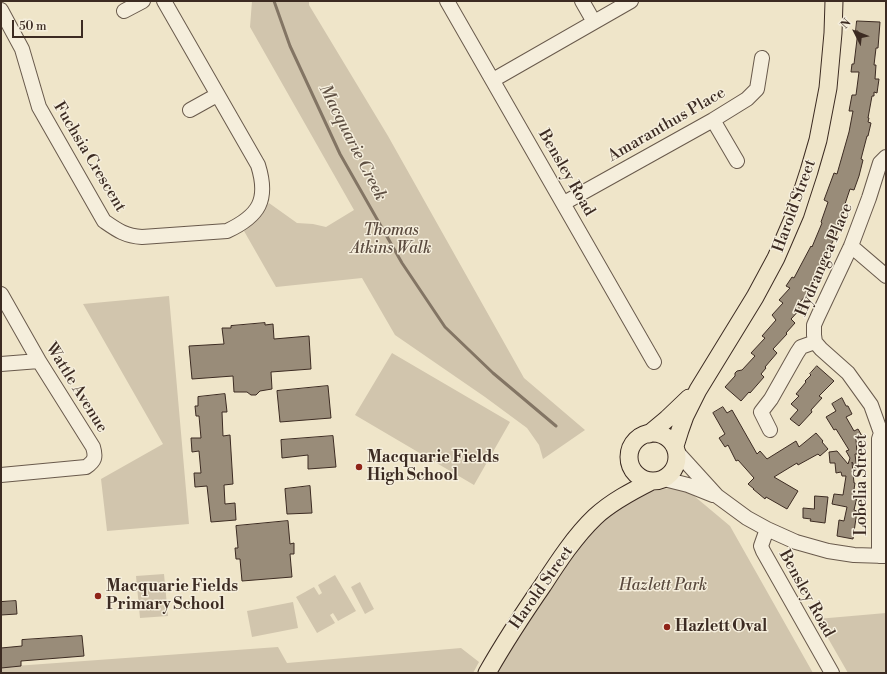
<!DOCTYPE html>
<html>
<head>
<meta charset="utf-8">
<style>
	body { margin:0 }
	#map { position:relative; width:887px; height:674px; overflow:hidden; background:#efe5c9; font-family:"Libre Bodoni",serif }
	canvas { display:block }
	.frame { position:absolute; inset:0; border:2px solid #3c2b22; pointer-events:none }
	.north { position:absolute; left:835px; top:12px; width:40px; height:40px; -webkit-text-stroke:3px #f5eedc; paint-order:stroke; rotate:312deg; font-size:11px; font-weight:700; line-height:16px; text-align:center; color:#3c2b22 }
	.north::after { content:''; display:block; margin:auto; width:14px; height:18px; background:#3c2b22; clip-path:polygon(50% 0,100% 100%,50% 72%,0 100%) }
	.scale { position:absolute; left:12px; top:20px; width:71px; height:18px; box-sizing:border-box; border:2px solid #3c2b22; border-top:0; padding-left:5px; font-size:12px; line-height:14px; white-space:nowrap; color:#3c2b22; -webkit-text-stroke:3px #f5eedc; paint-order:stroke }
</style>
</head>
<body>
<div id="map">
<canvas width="887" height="674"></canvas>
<div class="frame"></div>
<div class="north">N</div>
<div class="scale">50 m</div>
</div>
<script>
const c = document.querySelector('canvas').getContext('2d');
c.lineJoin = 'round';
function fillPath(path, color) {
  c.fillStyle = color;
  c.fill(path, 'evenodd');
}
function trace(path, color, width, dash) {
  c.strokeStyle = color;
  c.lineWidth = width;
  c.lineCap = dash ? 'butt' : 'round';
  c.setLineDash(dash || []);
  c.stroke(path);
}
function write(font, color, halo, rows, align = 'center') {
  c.font = font + ' "Libre Bodoni",serif';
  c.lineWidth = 3;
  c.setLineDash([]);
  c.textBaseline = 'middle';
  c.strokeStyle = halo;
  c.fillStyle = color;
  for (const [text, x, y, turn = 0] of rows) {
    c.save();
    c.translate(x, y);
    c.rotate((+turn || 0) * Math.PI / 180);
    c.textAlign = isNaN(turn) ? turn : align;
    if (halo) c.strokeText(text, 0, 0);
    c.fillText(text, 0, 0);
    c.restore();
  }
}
const green = new Path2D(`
	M252,1H309V5L388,136L524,378L585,430L543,459L539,445L527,428L485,397L395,335L362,278L276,287L244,231L269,203L297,223L313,224L326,227L354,210L250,27Z
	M169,296L189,524L107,531L101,479L163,444L83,304Z
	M392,353L510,422L474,485L355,415Z
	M674,487L687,490L730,526L813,673H491L580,541L634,495Z
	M164,574L168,616L140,618L136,576Z
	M335,575L356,611L338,621L333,613L330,615L335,623L317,633L296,597L314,587L319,595L322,593L318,585Z
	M360,582L374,609L365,614L351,587Z
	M293,602L298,628L252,637L247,611Z
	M886,613V673H848L817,619Z
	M278,647L287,663L461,648L479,662L473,673H1V667Z`);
const stream = new Path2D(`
	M274,1L290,46L340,154L402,263L445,327L493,373L556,426`);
const building = new Path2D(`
	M857,21L880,22L878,48H876L874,65H876L875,79H879L877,93L874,92V96H872L868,118H869L868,122L871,123L868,136H867L861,159L863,160L859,176L854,190L850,189L845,204L847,205L836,235L825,257L827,258L811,290L799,303L803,306L791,319L795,323L786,333L787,334L773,349L777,353L765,367L766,368L761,374L764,377L750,393L749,392L741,401L725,387L735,376V373L737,371L742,370L755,356L751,353L765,338L762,336L776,320L772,315L783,303L779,300L790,288L786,286L792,277L794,278L803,261L811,246L812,247L822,223L821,222L828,202L824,200L834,173L837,174L849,132L853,111H849L852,95H856L859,72H851L852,64H854L858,31H856Z
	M265,323V325L273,324L274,339L309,336L311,369L271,372L272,389L260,391L256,395H251L247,392H234L233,376L192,379L189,346L224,344L222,328H231V326Z
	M817,366L834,381L819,396L822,398L811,410L812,412L799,426L790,419L798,410L791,404L799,396L796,394L806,382L805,381L811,375L810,374Z
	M328,386L331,418L280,422L277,391Z
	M225,394L227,412H222L223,436L230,435L233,484L224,485L225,504L235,503L236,520L211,522L207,486L195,487L194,473H201L199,451L192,452L191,438H201L199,416H196L195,406H198V397Z
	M842,398L846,406H848L852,414L846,417L854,431L858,429L862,436L856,439L857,454H855L857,471L852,462L854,483H855L853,496L857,497L854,510L857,511L853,539L837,536L839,520L844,521L847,507L832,504L834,494L843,495L846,476H842L841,472L836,473L835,463H830L829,452L837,451L848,464L850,458L846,451L849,450L836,429L834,430L826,417L836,411L832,404Z
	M723,407L727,413L732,410L757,454L760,451L767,459L796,441L799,447L816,433L823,441L822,442L828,449L820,456L818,454L798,465L797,463L774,477L798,491L787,509L766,497L765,499L753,489H754L748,484L754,478L738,460L736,461L728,445L725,447L719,438L725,434L713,413Z
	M333,436L336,467L308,469V455L282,458L281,440Z
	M310,486L312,513L287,514L285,489Z
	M815,496L828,497L825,523L810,521L811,519L803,518V508L814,509Z
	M288,521L290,544L294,543V554H290L292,577L242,581L240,559H236L235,548H238L236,526Z
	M16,601L17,614L1,615V602Z
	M82,636L84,656L21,661V666L1,668V648L22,646V640Z`);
const minor = new Path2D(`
	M447,1L654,362
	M582,1L594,22
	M1,10L22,49L39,107L104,221C117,230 125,236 142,237L227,231C259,216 269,200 258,165L164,1
	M124,11L143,1
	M493,80L631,1
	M190,110L217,95
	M713,120L737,161
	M564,203L713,120L747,99L757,89L762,58
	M851,246L886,276
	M1,294L39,361L93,447C96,457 95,461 86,467L1,475
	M1,364L39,361
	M770,430L761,412L771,399L797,353L801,347L815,342
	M677,452L717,496L747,518L767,529L796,542L828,551L854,555L886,556
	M664,479L688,485L713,495
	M767,529L761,546L763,551L832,673
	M879,556V439L881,433L871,405L848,373L821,349L815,342L814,335V325L818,316L851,246L869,198L880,163L886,157`);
const major = new Path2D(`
	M629 457a24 24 0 1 1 48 0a24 24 0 1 1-48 0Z
	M649,434L667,419L689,398
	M675,446L680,430L685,416L698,390L755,297L776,258L795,214L809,171L818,140L828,88L833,33L834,1
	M487,673C504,643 523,614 543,585C558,562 575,536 595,517C611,502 632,491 652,481`);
const markers = [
	[359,467,4,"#8f2418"],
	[98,596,4,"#8f2418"],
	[667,627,4,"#8f2418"]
];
const streetNames = [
	["Amaranthus Place",667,125,-30],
	["Fuchsia Crescent",89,157,59],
	["Bensley Road",566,173,60],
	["Harold Street",795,206,-70],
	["Hydrangea Place",825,260,-67],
	["Wattle Avenue",76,388,58],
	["Lobelia Street",862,485,-90],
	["Harold Street",542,588,-55],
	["Bensley Road",806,594,61]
];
const parkNames = [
	["Thomas",391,231],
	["Atkins Walk",391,249],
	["Hazlett Park",663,586]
];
const poiNames = [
	["Macquarie Fields",367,458],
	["High School",367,476],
	["Macquarie Fields",106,587],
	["Primary School",106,605],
	["Hazlett Oval",675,627]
];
const waterNames = [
	["Macquarie Creek",352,143,63]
];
fillPath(green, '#d1c5ad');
trace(stream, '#837564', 3);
fillPath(building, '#998c79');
trace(building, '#3c2b22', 1);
trace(minor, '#695a4c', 16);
trace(major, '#3c2b22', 19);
trace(minor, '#f5eedc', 14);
trace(major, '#efe5c9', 17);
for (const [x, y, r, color] of markers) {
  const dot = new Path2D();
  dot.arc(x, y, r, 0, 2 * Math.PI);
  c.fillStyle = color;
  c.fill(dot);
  trace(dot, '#f5eedc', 1.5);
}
write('16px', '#3c2b22', '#f5eedc', streetNames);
write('italic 16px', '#5a4a3e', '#f5eedc', parkNames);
write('bold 16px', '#3c2b22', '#f5eedc', poiNames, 'left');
write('italic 17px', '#5f5043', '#f5eedc', waterNames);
</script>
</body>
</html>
